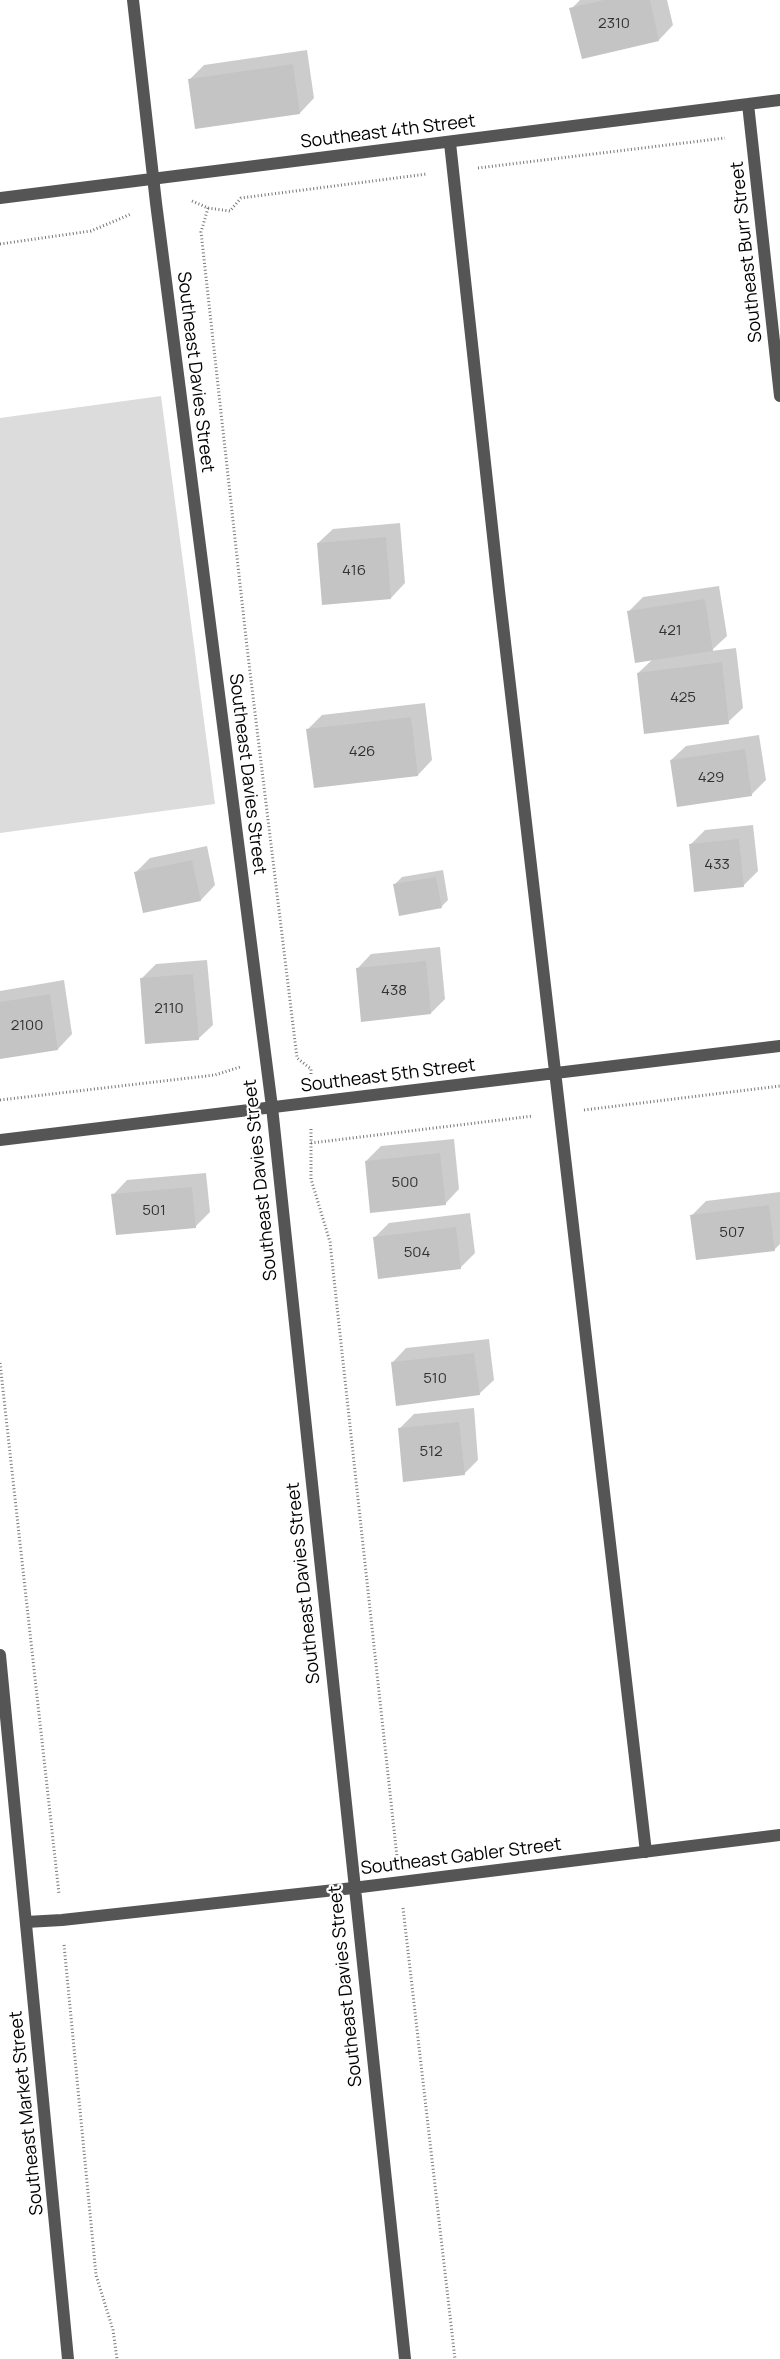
<!DOCTYPE html>
<html>
<head>
<meta charset="utf-8">
<style>
	body { margin:0 }
	canvas { display:block; background:#fff }
</style>
</head>
<body>
<canvas width="780" height="2359"></canvas>
<script>
const c = document.querySelector('canvas').getContext('2d');
c.lineJoin = 'round';
function fillPath(path, color) {
  c.fillStyle = color;
  c.fill(path, 'evenodd');
}
function trace(path, color, width, dash) {
  c.strokeStyle = color;
  c.lineWidth = width;
  c.lineCap = dash ? 'butt' : 'round';
  c.setLineDash(dash || []);
  c.stroke(path);
}
function write(font, color, halo, rows, align = 'center') {
  c.font = font + ' Manrope,sans-serif';
  c.lineWidth = 4.5;
  c.setLineDash([]);
  c.textBaseline = 'middle';
  c.strokeStyle = halo;
  c.fillStyle = color;
  for (const [text, x, y, turn = 0] of rows) {
    c.save();
    c.translate(x, y);
    c.rotate((+turn || 0) * Math.PI / 180);
    c.textAlign = isNaN(turn) ? turn : align;
    if (halo) c.strokeText(text, 0, 0);
    c.fillText(text, 0, 0);
    c.restore();
  }
}
const green = new Path2D(`
	M161,396L215,804L0,833V418Z`);
const shadow = new Path2D(`
	M580,0H667L673,25L659,40L583,58L571,9Z
	M307,50L314,98L300,113L189,80L204,65Z
	M400,523L405,583L391,598L318,543L333,529Z
	M719,586L727,636L711,651L736,648L743,708L728,722L638,673L652,660L628,612L643,597Z
	M425,703L432,760L418,775L315,787L308,729L322,715Z
	M759,735L766,780L751,795L671,760L686,746Z
	M753,825L758,871L743,886L691,844L705,830Z
	M207,846L215,885L201,900L136,872L150,858Z
	M443,870L448,900L441,907L395,884L402,877Z
	M440,947L445,999L431,1013L357,969L371,954Z
	M207,960L213,1025L198,1039L141,979L156,964Z
	M64,980L72,1034L58,1049L0,1058V991Z
	M454,1139L459,1189L445,1204L366,1161L381,1146Z
	M206,1173L210,1212L195,1227L113,1195L127,1180Z
	M780,1192V1244L774,1250L691,1216L706,1201Z
	M470,1213L475,1253L460,1268L374,1238L389,1223Z
	M489,1339L494,1380L479,1394L392,1363L406,1348Z
	M474,1408L478,1460L464,1474L399,1429L414,1414Z`);
const building = new Path2D(`
	M604,0H650L659,41L582,59L569,8Z
	M293,64L300,114L195,129L188,79Z
	M386,537L391,599L322,605L317,543Z
	M705,599L713,651L635,663L627,611Z
	M722,662L729,724L644,734L637,673Z
	M411,717L418,776L314,788L306,729Z
	M745,749L752,796L677,807L670,760Z
	M739,839L744,887L694,892L689,844Z
	M192,860L201,901L143,913L134,872Z
	M436,877L442,908L399,916L393,884Z
	M426,961L431,1014L361,1022L356,968Z
	M193,974L199,1040L145,1044L140,978Z
	M50,994L58,1050L0,1059V1002Z
	M440,1153L446,1205L370,1213L365,1161Z
	M192,1187L196,1228L116,1235L111,1194Z
	M769,1205L775,1251L696,1260L690,1215Z
	M456,1227L461,1269L378,1279L373,1237Z
	M474,1353L480,1395L396,1406L391,1362Z
	M459,1422L465,1475L403,1482L398,1428Z`);
const path = new Path2D(`
	M478,168L725,138
	M192,201L208,208L230,211L241,198L427,174
	M208,208L201,232L247,647L297,1058L311,1069V1076
	M0,244L91,231L131,214
	M0,1100L215,1075L240,1067
	M584,1110L780,1086
	M311,1129V1179L330,1242L397,1857
	M311,1143L533,1116
	M0,1363L59,1894
	M403,1908L455,2359
	M64,1945L96,2275L113,2330L117,2359`);
const minor = new Path2D(`
	M133,0L156,203L272,1107L405,2359
	M748,104L780,396
	M450,143L499,591L646,1852
	M0,198L780,100
	M0,1140L780,1046
	M0,1655L68,2359
	M26,1922L62,1920L353,1888L780,1835`);
const numberNames = [
	["2310",614,24],
	["416",354,571],
	["421",670,631],
	["425",683,698],
	["426",362,752],
	["429",711,778],
	["433",717,865],
	["438",394,991],
	["2110",169,1009],
	["2100",27,1026],
	["500",405,1183],
	["501",154,1211],
	["507",732,1233],
	["504",417,1253],
	["510",435,1379],
	["512",431,1452]
];
const streetNames = [
	["Southeast 4th Street",388,132,-7],
	["Southeast Burr Street",747,252,-96],
	["Southeast Davies Street",195,372,83],
	["Southeast Davies Street",247,774,83],
	["Southeast 5th Street",388,1076,-7],
	["Southeast Davies Street",261,1180,-96],
	["Southeast Davies Street",304,1583,-96],
	["Southeast Gabler Street",461,1857,-7],
	["Southeast Davies Street",346,1986,-96],
	["Southeast Market Street",27,2113,-96]
];
fillPath(green, '#dcdcdc');
fillPath(shadow, '#0003');
fillPath(building, '#c4c4c4');
trace(path, '#777', 3, [1, 2.5]);
trace(minor, '#555', 12);
write('15px', '#313131', null, numberNames);
write('18px', '#000', '#fff', streetNames);
</script>
</body>
</html>
